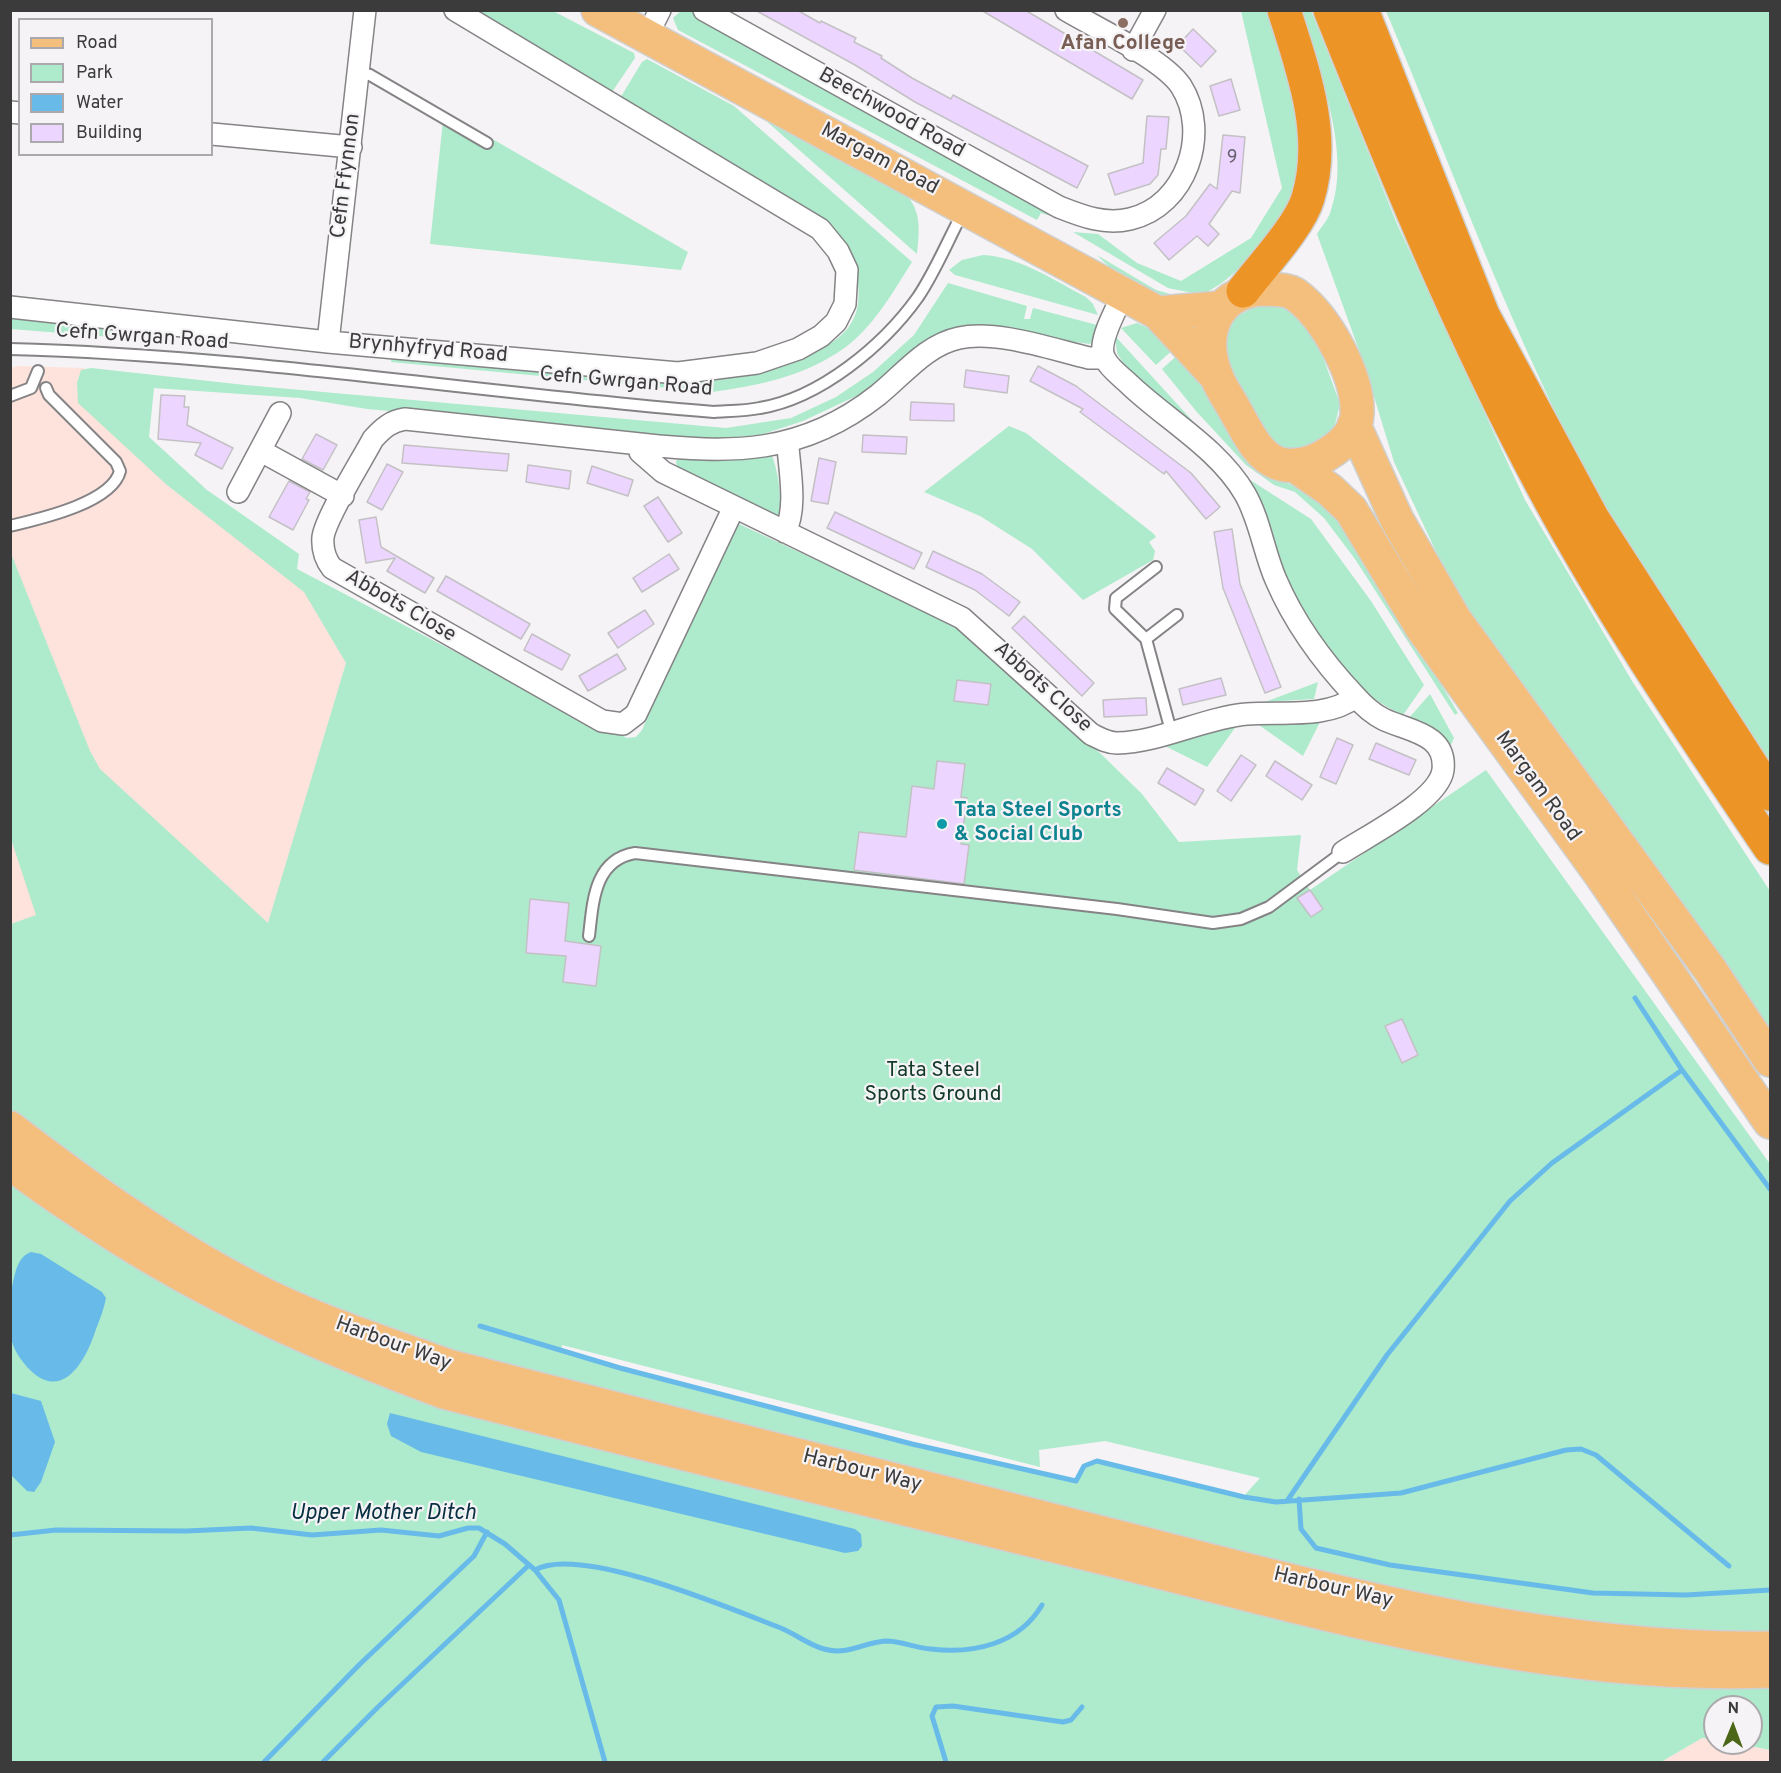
<!DOCTYPE html>
<html>
<head>
<meta charset="utf-8">
<style>
	body { margin:0 }
	#map { position:relative; width:1781px; height:1773px; overflow:hidden; background:#f5f3f5; font-family:Overpass,sans-serif }
	canvas { display:block }
	.frame { position:absolute; inset:0; border:12px solid #3b3b3c; pointer-events:none }
	.legend { position:absolute; left:18px; top:18px; width:195px; height:138px; box-sizing:border-box; background:#f5f3f5; border:2px solid #aba9ab; margin:0; padding:8px 10px; list-style:none; font-size:18px; color:#3b3b3c }
	.legend li { display:flex; align-items:center; gap:12px; height:30px }
	.legend b { width:30px; border:2px solid #aba9ab }
	.north { position:absolute; left:1703px; top:1695px; width:60px; height:60px; box-sizing:border-box; background:#f5f3f5; border:2px solid #aba9ab; border-radius:50%; rotate:1deg; font-size:16px; font-weight:700; line-height:24px; text-align:center; color:#3b3b3c }
	.north::after { content:''; display:block; margin:auto; width:21px; height:27px; background:#4c6617; clip-path:polygon(50% 0,100% 100%,50% 72%,0 100%) }
</style>
</head>
<body>
<div id="map">
<canvas width="1781" height="1773"></canvas>
<div class="frame"></div>
<ul class="legend">
<li><b style="height:8px;background:#f4bf7d"></b>Road</li>
<li><b style="height:16px;background:#adebcc"></b>Park</li>
<li><b style="height:16px;background:#68bbe9"></b>Water</li>
<li><b style="height:16px;background:#ecd5ff"></b>Building</li>
</ul>
<div class="north">N</div>
</div>
<script>
const c = document.querySelector('canvas').getContext('2d');
c.lineJoin = 'round';
function fillPath(path, color) {
  c.fillStyle = color;
  c.fill(path, 'evenodd');
}
function trace(path, color, width, dash) {
  c.strokeStyle = color;
  c.lineWidth = width;
  c.lineCap = dash ? 'butt' : 'round';
  c.setLineDash(dash || []);
  c.stroke(path);
}
function write(font, color, halo, rows, align = 'center') {
  c.font = font + ' Overpass,sans-serif';
  c.lineWidth = 4.5;
  c.setLineDash([]);
  c.textBaseline = 'middle';
  c.strokeStyle = halo;
  c.fillStyle = color;
  for (const [text, x, y, turn = 0] of rows) {
    c.save();
    c.translate(x, y);
    c.rotate((+turn || 0) * Math.PI / 180);
    c.textAlign = isNaN(turn) ? turn : align;
    if (halo) c.strokeText(text, 0, 0);
    c.fillText(text, 0, 0);
    c.restore();
  }
}
const industrial = new Path2D(`
	M18,366L85,368L78,377L79,403L297,569L359,603L346,663L303,810L269,923L233,1020L217,1035L199,1042L11,1082V368Z
	M1702,1738L1715,1740V1743H1736L1770,1750V1762H1661Z`);
const green = new Path2D(`
	M470,11H553L634,53L635,58L610,95Z
	M681,11H692L1011,190L1088,227L1041,213L1037,220L678,30L673,18Z
	M1241,11H1272L1277,24C1289,82 1319,157 1289,213C1283,226 1268,237 1259,248C1239,269 1222,287 1194,298L1193,293L1168,288L1073,232L1098,234L1137,263L1181,281L1251,238L1282,188Z
	M1302,11H1311L1397,224L1525,500L1632,681L1770,891V1038L1462,607L1394,462L1364,364L1317,234C1321,227 1329,219 1331,210C1352,151 1318,69 1302,11Z
	M1386,11H1770V766C1703,663 1632,562 1576,453C1503,311 1448,158 1386,11Z
	M647,59L734,106L912,262C893,292 873,328 843,349C805,376 757,386 712,392L391,362L392,354L771,369C826,348 874,336 854,265L619,100L642,62Z
	M747,104L796,129L908,197C922,214 919,233 917,254Z
	M444,111L688,252L681,270L430,244Z
	M983,255C1021,257 1053,280 1086,297L1093,304L1098,315L955,275L949,270L962,260Z
	M1097,255L1156,290L1184,298C1151,301 1119,278 1097,255Z
	M948,283L1027,306L1024,319H1030L1033,308L1097,325L1094,340L1090,344L958,327L913,349L869,390L803,421L760,435L712,439L367,409L300,398L154,388L149,437L207,490L299,554L297,569L526,689L627,738L636,737L642,730L694,610L735,524H739L951,623L1100,753L1142,794L1179,842L1301,835L1297,870L1310,890L1486,770L1770,1164V1634L1583,1626L1472,1608L1307,1569L397,1340L231,1264L11,1117V924L36,915L11,839L10,551L90,751L100,769L268,923L346,663L304,592L167,485L78,403L77,383L81,370L91,368L245,385L726,428L791,418L836,397L873,372L914,335ZM562,1345L1040,1467L1039,1450L1105,1441L1260,1478L1243,1497L1097,1461L1084,1466L1075,1481C902,1447 731,1399 561,1352Z
	M1260,304L1287,305L1306,323L1320,349L1340,404L1334,428L1319,445L1304,452L1283,450L1264,433L1224,360V339L1236,317Z
	M10,314L112,327L116,331L111,337L11,329Z
	M1137,323L1164,335L1177,346L1156,365L1121,328Z
	M1115,336L1211,441L1126,368L1117,353Z
	M1182,351L1235,442L1271,477L1301,488L1333,506L1349,527L1458,713L1455,715L1355,559L1324,518L1295,492L1274,485L1246,465L1196,411L1162,369Z
	M1009,426L1026,433L1154,534L1156,537L1149,542L1155,551L1153,560L1083,600L1032,549L980,516L924,492Z
	M771,453C778,470 782,496 779,514L774,517L677,468L676,461L681,457L723,461Z
	M1247,478L1311,519L1371,601L1424,685L1403,715C1314,675 1280,563 1247,478Z
	M1318,682L1314,699L1265,702Z
	M1430,694L1454,738L1451,745L1432,728L1408,719Z
	M1321,720L1303,756L1256,723Z
	M1237,725L1207,767L1165,746Z
	M11,1181L211,1304L1770,1682V1750L1736,1743H1751V1707H1715V1740L1702,1738L1661,1762H11Z`);
const water = new Path2D(`
	M31,1252L41,1254L102,1292L106,1298C104,1309 100,1319 96,1329C87,1358 63,1405 28,1368C20,1359 13,1349 11,1337C8,1319 10,1298 13,1282C16,1270 18,1257 31,1252Z
	M11,1393L41,1401L55,1442L41,1482L34,1492L27,1491L11,1475Z
	M390,1413L855,1529L861,1534L862,1546L858,1551L845,1553L421,1452L391,1436L387,1424Z`);
const stream = new Path2D(`
	M1682,1070L1770,1189
	M480,1326L620,1368L912,1444L1076,1481L1084,1466L1097,1461L1244,1497L1276,1502L1401,1493L1566,1450L1581,1449L1596,1455L1729,1566
	M1299,1499L1301,1529L1316,1548L1390,1565L1593,1593L1686,1595L1770,1590
	M1287,1501L1387,1355L1510,1201L1552,1163L1682,1070L1635,998
	M10,1535L56,1530L186,1531L251,1528L312,1535L381,1530L439,1536L468,1528H479L505,1544L535,1570L559,1600L605,1762
	M535,1570C580,1544 734,1610 783,1629C797,1635 809,1645 824,1649C847,1656 864,1642 886,1641C901,1641 916,1648 931,1649C974,1654 1019,1644 1042,1605
	M264,1762L360,1664L474,1556L487,1532
	M323,1762L378,1707L529,1565
	M946,1762L932,1716L936,1707L953,1706L1063,1722L1071,1720L1082,1707`);
const building = new Path2D(`
	M755,10H797L820,23L821,21L856,38L854,42L882,56L881,58L912,78L951,99L953,95L1088,166L1077,188L915,102L855,65Z
	M981,10H1025L1143,80L1132,99Z
	M1193,29L1216,51L1201,67L1178,45Z
	M1231,79L1240,110L1219,116L1210,86Z
	M1147,116L1169,117L1166,149H1161L1158,175L1150,184L1115,195L1108,174L1143,163Z
	M1223,135L1245,137L1240,193L1232,191L1209,224L1219,234L1208,246L1197,236L1169,260L1154,243L1186,216L1210,184L1217,189Z
	M1038,366L1076,386L1191,473L1220,507L1206,519L1166,471L1164,474L1080,412L1083,409L1030,381Z
	M966,370L1009,376L1007,393L964,387Z
	M161,395L185,396L184,407H189L187,425L233,448L222,469L195,455L201,443L158,439Z
	M911,402L954,404V421L910,420Z
	M316,434L337,445L323,470L302,459Z
	M863,435L907,437L906,454L862,452Z
	M404,445L509,454L507,471L402,463Z
	M819,458L836,462L828,504L811,501Z
	M387,464L403,472L382,510L367,502Z
	M528,465L571,471L569,489L526,482Z
	M592,466L633,480L628,496L587,483Z
	M289,481L310,492L306,499L309,500L293,530L269,517Z
	M658,497L682,533L668,542L644,506Z
	M835,512L922,553L914,569L827,528Z
	M376,517L381,547L434,578L425,593L387,571L395,558L366,563L359,520Z
	M1232,529L1240,584L1281,687L1265,693L1223,588L1214,532Z
	M933,551L982,574L1020,602L1009,616L975,590L926,567Z
	M669,554L679,569L642,592L633,578Z
	M446,576L530,624L521,639L437,591Z
	M645,610L654,624L618,648L608,633Z
	M1024,616L1094,683L1082,696L1012,628Z
	M532,634L570,655L562,670L524,650Z
	M617,654L626,669L588,691L579,676Z
	M1221,678L1226,695L1183,705L1179,689Z
	M957,680L991,684L988,705L954,701Z
	M1138,698H1146L1147,715L1104,717L1103,700Z
	M1337,738L1353,745L1336,784L1320,777Z
	M1376,743L1416,760L1409,775L1369,759Z
	M1241,755L1256,765L1231,801L1217,791Z
	M937,761L965,764L961,797L967,798L961,844L969,845L964,884L854,870L859,832L906,837L912,786L934,789Z
	M1275,761L1312,785L1302,800L1266,776Z
	M1167,768L1204,790L1195,805L1158,783Z
	M1310,890L1323,909L1311,917L1297,898Z
	M530,899L569,903L565,941L601,946L596,986L563,982L566,956L526,953Z
	M1402,1019L1418,1055L1402,1063L1385,1026Z`);
const service = new Path2D(`
	M359,73L370,75L487,143
	M10,349C246,355 479,393 714,412C729,411 745,411 760,408C820,398 883,346 918,297C935,272 948,240 963,212
	M10,396L31,388L38,371
	M10,526C39,519 112,503 120,471L116,462L49,395L46,388
	M1156,567L1116,598L1115,609L1146,639L1171,731
	M1146,639L1177,615
	M589,936C593,902 594,860 635,853L1117,909L1213,923L1241,919L1269,907L1343,852`);
const minor = new Path2D(`
	M704,10L1059,207C1082,216 1104,225 1130,219C1186,206 1211,133 1181,86C1163,59 1096,28 1066,10
	M647,36L660,10
	M1133,50L1155,10
	M10,112L20,113
	M212,134L351,147
	M1123,295C1116,310 1096,344 1105,359C1110,369 1122,377 1130,385C1167,420 1219,449 1245,494C1260,520 1264,553 1276,580C1294,622 1324,663 1355,696C1363,705 1373,714 1383,719C1407,731 1447,733 1443,770C1439,800 1369,835 1343,852
	M10,307L328,342L678,373L757,363L798,349L821,336L836,322L845,304L847,270L838,251L820,229L455,10
	M328,342L365,10
	M785,443L788,447C790,473 797,509 785,532
	M640,444C731,454 802,455 878,395C904,374 926,345 959,338C997,330 1051,349 1089,358H1104
	M261,451L343,496
	M238,492L280,413
	M734,507L636,714L623,724L602,721L332,568C325,559 322,549 323,537C326,517 362,460 373,439C383,428 391,421 405,419L640,444V452L663,472L962,618L1091,734C1099,738 1107,743 1117,743C1161,742 1203,718 1247,714C1281,711 1328,719 1355,697`);
const primary = new Path2D(`
	M598,10L1158,313L1217,377
	M1260,289C1272,290 1286,288 1296,295C1326,317 1359,377 1357,414C1357,431 1342,445 1329,453C1315,463 1293,469 1277,463C1257,455 1247,431 1237,414C1231,402 1222,390 1217,378C1200,336 1213,295 1260,289Z
	M1158,313L1220,308
	M1354,425L1397,520L1455,620L1711,971L1770,1060
	M1294,465L1330,490L1351,510L1422,628L1601,875L1770,1122
	M10,1128C86,1186 164,1243 249,1287C312,1320 382,1342 448,1366C666,1422 884,1477 1102,1533C1320,1588 1544,1652 1770,1648
	M10,1162C37,1185 67,1203 96,1223C207,1296 320,1346 444,1392C669,1451 894,1506 1120,1562C1330,1615 1552,1680 1770,1671`);
const motorway = new Path2D(`
	M1330,10C1395,173 1461,335 1544,489C1611,614 1691,731 1770,848
	M1362,10L1483,315L1593,519L1770,794
	M1243,291C1261,267 1300,226 1308,198C1327,135 1303,70 1284,10`);
const markers = [
	[1123,23,6,"#8d6e63"],
	[942,824,6,"#0f9aa8"]
];
const numberNames = [
	["9",1232,158]
];
const educationNames = [
	["Afan College",1123,45]
];
const streetNames = [
	["Beechwood Road",891,114,29],
	["Margam Road",879,160,28],
	["Cefn Ffynnon",347,176,-83],
	["Cefn Gwrgan Road",142,338,4],
	["Brynhyfryd Road",428,350,5],
	["Cefn Gwrgan Road",626,383,5],
	["Abbots Close",400,607,30],
	["Abbots Close",1042,688,42],
	["Margam Road",1537,787,54],
	["Harbour Way",393,1345,20],
	["Harbour Way",862,1472,14],
	["Harbour Way",1333,1589,13]
];
const cultureNames = [
	["Tata Steel Sports",954,812],
	["& Social Club",954,836]
];
const parkNames = [
	["Tata Steel",933,1072],
	["Sports Ground",933,1096]
];
const waterNames = [
	["Upper Mother Ditch",383,1515]
];
fillPath(industrial, '#fde3dc');
fillPath(green, '#adebcc');
fillPath(water, '#68bbe9');
trace(stream, '#68bbe9', 5);
fillPath(building, '#ecd5ff');
trace(building, '#c3c1c4', 1.5);
trace(service, '#858385', 14);
trace(minor, '#858385', 24);
trace(primary, '#d0d0d0', 36);
trace(motorway, '#d0d0d0', 36);
trace(service, '#fff', 10);
trace(minor, '#fff', 21);
trace(primary, '#f4bf7d', 33);
trace(motorway, '#ec9526', 33);
for (const [x, y, r, color] of markers) {
  const dot = new Path2D();
  dot.arc(x, y, r, 0, 2 * Math.PI);
  c.fillStyle = color;
  c.fill(dot);
  trace(dot, '#f5f3f5', 2);
}
write('18px', '#67626d', null, numberNames);
write('bold 21px', '#785e54', '#f5f3f5', educationNames);
write('21px', '#3b3b3c', '#f5f3f5', streetNames);
write('bold 21px', '#0d838f', '#f5f3f5', cultureNames, 'left');
write('21px', '#133a29', '#f5f3f5', parkNames);
write('italic 22px', '#082f41', '#f5f3f5', waterNames);
</script>
</body>
</html>
